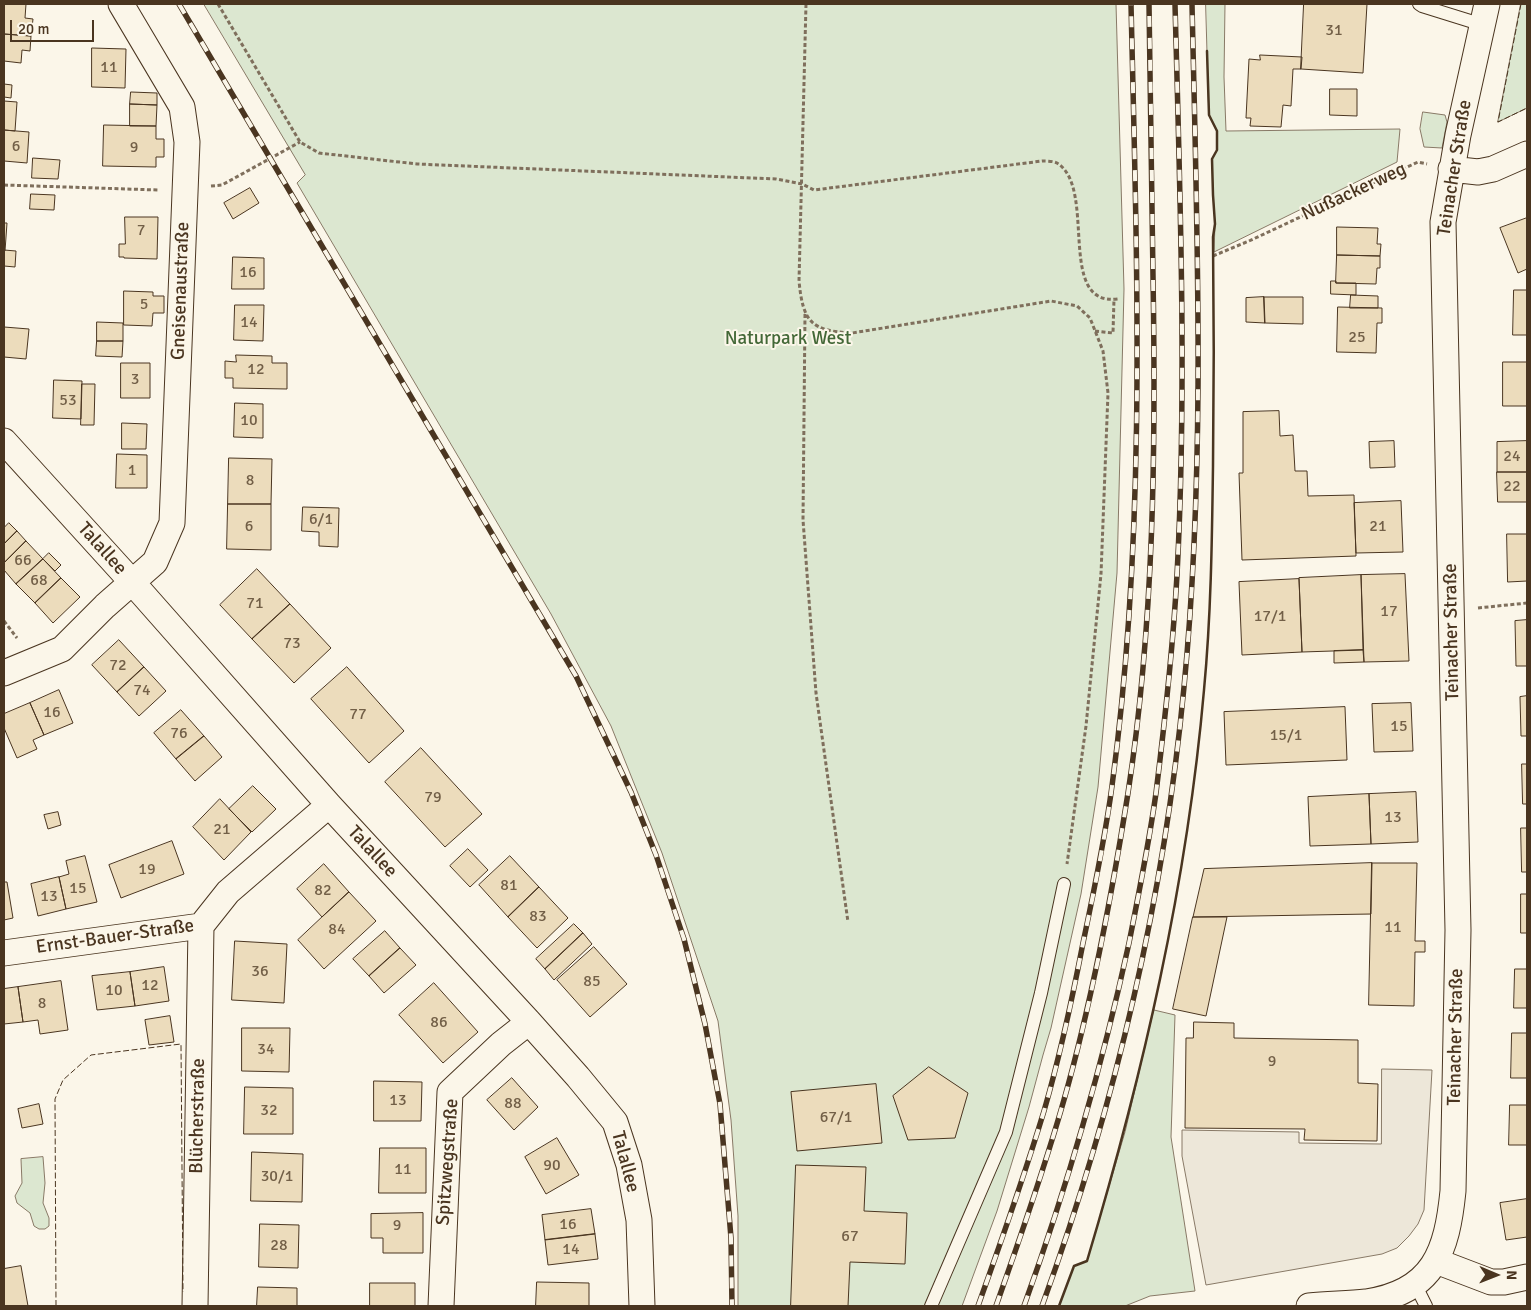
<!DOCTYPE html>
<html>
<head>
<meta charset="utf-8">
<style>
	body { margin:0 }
	#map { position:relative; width:1531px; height:1310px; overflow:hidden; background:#fbf6e9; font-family:Signika,sans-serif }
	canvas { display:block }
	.frame { position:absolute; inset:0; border:5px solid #4a3520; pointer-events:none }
	.north { position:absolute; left:1471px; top:1250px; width:50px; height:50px; -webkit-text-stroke:4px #fbf6e9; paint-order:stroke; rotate:91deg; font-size:14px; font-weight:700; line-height:20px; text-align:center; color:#4a3520 }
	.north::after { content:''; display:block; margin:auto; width:18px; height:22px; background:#4a3520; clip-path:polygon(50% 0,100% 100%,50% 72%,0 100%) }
	.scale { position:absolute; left:10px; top:20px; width:84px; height:22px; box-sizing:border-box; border:2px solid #4a3520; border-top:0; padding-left:6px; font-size:15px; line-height:18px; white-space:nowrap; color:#4a3520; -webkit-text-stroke:4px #fbf6e9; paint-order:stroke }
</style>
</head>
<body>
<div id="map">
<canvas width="1531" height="1310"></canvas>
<div class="frame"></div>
<div class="north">N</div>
<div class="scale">20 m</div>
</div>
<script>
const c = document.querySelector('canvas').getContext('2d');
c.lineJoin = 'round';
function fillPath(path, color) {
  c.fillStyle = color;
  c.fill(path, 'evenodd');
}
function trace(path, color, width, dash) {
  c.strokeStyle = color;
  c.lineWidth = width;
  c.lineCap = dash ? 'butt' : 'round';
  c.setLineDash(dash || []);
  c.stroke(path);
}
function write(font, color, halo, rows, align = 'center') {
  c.font = font + ' Signika,sans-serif';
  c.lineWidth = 4;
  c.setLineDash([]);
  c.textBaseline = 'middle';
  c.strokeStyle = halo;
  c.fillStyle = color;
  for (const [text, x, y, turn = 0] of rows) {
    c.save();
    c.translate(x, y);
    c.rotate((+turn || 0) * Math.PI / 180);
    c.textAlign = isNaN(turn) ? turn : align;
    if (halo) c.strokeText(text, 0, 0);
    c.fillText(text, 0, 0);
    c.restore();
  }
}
const green = new Path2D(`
	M204,4H1116L1124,289L1117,573L1098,787L1081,894L1051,1028L1043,1055L1029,1107L997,1211L962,1306H738V1216L731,1120L718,1021L662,853L611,726L551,614L297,183L305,175Z
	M1206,4H1225L1224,77L1226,131L1400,129L1397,162L1214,252L1215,224L1213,195L1212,159L1217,150V131L1209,115Z
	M1521,4H1527V108L1498,122Z
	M1423,112L1445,115L1447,122L1442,148L1424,147L1420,129Z
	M1154,1010L1175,1015L1171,1137L1195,1291L1150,1296L1125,1306H1059L1074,1266L1087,1261L1125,1132Z
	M43,1157L45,1183L43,1203L49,1218V1226L45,1229H39L34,1226L30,1213L17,1203L15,1196L22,1183L21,1159Z`);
const parking = new Path2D(`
	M1382,1069L1432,1070L1424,1210L1418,1224L1409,1236L1397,1248L1382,1254L1206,1285L1182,1156V1130L1299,1132V1143L1381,1144Z`);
const building = new Path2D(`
	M4,4H26L25,18L33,19L31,36L4,34Z
	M1304,4H1367L1363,73L1301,69Z
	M4,34L31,36L30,51L22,50L21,63L4,61Z
	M92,48L126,49L125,88L92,87Z
	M1260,55L1302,57L1301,69H1293L1291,106L1283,105L1281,127L1250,126L1251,118H1246L1249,59L1260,60Z
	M4,84L12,85L11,98L4,97Z
	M1330,89H1357V116L1330,115Z
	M131,92L157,93V105L130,104Z
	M4,101L17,102L15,131L4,130Z
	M130,104L157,105L156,126H130Z
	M104,125L156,126V139H164V157H156V167L103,166Z
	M4,130L29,132L27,163L4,161Z
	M33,158L60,160L58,179L32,178Z
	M250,188L259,203L233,219L224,203Z
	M31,194L55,195L54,210L30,209Z
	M125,217H158L157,259L124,258V257H119V244H125Z
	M1527,218V269L1518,273L1500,228Z
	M4,223H7L5,251L4,250Z
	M1337,227L1378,228L1377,244H1381L1380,256L1337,255Z
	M4,250L16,251L15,267L4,266Z
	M1337,255L1380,256V268H1377L1376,284L1336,283Z
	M233,257L264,258V289H232Z
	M1331,281H1336V283H1356V295L1331,294Z
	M1514,290H1527V335H1513Z
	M124,291L153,292V296H164V313H153L152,326L124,325Z
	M1351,295L1378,296V308H1350Z
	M1264,297L1265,323L1246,322V298Z
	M1264,297H1303V324L1265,323Z
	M235,305H264L263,341L234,340Z
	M1338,307L1382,308V323H1377L1376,353L1337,352Z
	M97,322L123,323V341H97Z
	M4,327L29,329L26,359L4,357Z
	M97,341H123L122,357L96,356Z
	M236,355L272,356V363H287V389L233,388V378H225V361L236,362Z
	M1503,362H1527V406H1503Z
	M121,363H150V398H121Z
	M54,380L82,381L81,419L53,418Z
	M82,384H95L94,425H81Z
	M235,403L263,404V438L234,437Z
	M1279,411L1280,436L1293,435L1295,471H1307L1308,496L1354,495L1356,556L1242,560L1239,473H1243V412Z
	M122,423L147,424L146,449H122Z
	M1394,441L1395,467L1370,468L1369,442Z
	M1527,441V472H1497V442Z
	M117,454L147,455V488H116Z
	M229,458L272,459L271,504H228Z
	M1497,472H1527V502H1498Z
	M1401,501L1403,552L1356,553L1354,503Z
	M228,504H271V550L227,549Z
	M303,507L339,508L338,547L319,546V532L302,531Z
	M9,523L17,531L4,544V528Z
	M17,531L26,541L4,563V544Z
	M1507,534H1527V581L1508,582Z
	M26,541L43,559L16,584L4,570V563Z
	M49,553L61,565L55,571L43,559Z
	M43,559L61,578L35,603L16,584Z
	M257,569L290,604L252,639L220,605Z
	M1405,574L1409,661L1364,662L1361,575Z
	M1361,575L1363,650L1302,652L1299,578Z
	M61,578L80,597L53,623L35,603Z
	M1299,579L1302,652L1242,655L1239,582Z
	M290,604L331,648L294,683L252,639Z
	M1527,620V666H1516L1515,621Z
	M119,640L144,667L117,692L92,665Z
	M1363,650L1364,662L1334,663V651Z
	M144,667L166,691L139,716L117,692Z
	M347,667L404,731L369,763L311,699Z
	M59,690L73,723L44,735L30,703Z
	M1527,696V736H1521L1520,697Z
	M30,703L44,735L33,740L37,749L17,758L4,728V714Z
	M1411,703L1413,751L1374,752L1372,704Z
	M1345,707L1347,760L1226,765L1224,712Z
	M181,710L204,736L176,759L154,733Z
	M204,736L222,757L195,781L176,759Z
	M421,748L482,814L445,847L385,782Z
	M1522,764H1527V804H1523Z
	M253,786L276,809L252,832L229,809Z
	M1416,792L1418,842L1371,844L1369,794Z
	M1369,794L1371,844L1310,846L1308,797Z
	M220,799L251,832L224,860L193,827Z
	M58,812L61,825L48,829L44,815Z
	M1521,828H1527V872H1522Z
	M172,841L184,874L121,898L109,865Z
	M468,849L488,870L470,887L450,866Z
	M85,856L97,902L66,909L59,877L69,874L66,861Z
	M510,856L539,887L508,917L479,885Z
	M1372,863H1417L1415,941H1425V952H1415L1414,1006L1369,1005Z
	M1372,863L1371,914L1193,917L1204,869Z
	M324,864L349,892L322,917L297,889Z
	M59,877L66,909L38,916L31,884Z
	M4,882H7L13,918L4,920Z
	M539,887L568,918L537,948L508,917Z
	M349,892L376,921L324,969L298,940Z
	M1521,894H1527V933H1521Z
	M1193,917H1227L1206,1016L1173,1009Z
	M574,924L583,933L545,969L536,959Z
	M385,931L400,948L369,976L353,959Z
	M583,933L592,944L554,980L545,969Z
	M235,941L287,944L284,1003L232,1000Z
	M594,947L627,984L590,1017L557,980Z
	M400,948L416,965L384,993L369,976Z
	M164,967L169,1001L135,1006L130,972Z
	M1515,969H1527V1008H1514Z
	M130,972L135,1006L97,1010L92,976Z
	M61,981L68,1030L40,1034L38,1020L23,1022L18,987Z
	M434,983L478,1032L443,1063L399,1015Z
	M18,987L23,1022L4,1024V989Z
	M170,1016L174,1042L149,1045L145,1020Z
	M1194,1022L1234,1023V1038L1358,1040V1083L1378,1084L1377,1141L1304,1140L1305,1129L1185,1128L1186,1038H1193Z
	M242,1028H290L289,1072L242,1071Z
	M1512,1033H1527V1078H1511Z
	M929,1067L968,1093L955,1138L908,1140L893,1096Z
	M512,1078L538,1107L514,1130L487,1100Z
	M374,1081L422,1082L421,1121H374Z
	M876,1084L882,1143L797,1151L791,1092Z
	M245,1087L293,1088V1134H244Z
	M39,1104L43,1124L22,1128L18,1109Z
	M1510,1105H1527V1145H1509Z
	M557,1138L579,1175L546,1194L525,1157Z
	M380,1148H426V1193H379Z
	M252,1152L303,1154L302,1202L251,1201Z
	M796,1165L866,1167L864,1211L907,1213L905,1264L850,1262L848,1306H791Z
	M1527,1199V1237L1506,1240L1500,1203Z
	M591,1209L595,1234L545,1240L542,1215Z
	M423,1213V1253H383V1238H371V1214Z
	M260,1224L299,1225L298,1268L259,1267Z
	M595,1234L598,1259L548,1265L545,1240Z
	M21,1266L28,1306H4V1269Z
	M537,1282L589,1283V1306H536Z
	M370,1283H415V1306H370Z
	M258,1287L297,1288V1306H257Z`);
const path = new Path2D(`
	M218,4L300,142L319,153L417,164L776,179L802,184L814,190L1042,161C1046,161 1053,161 1057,163C1098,188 1055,307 1118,299
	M806,4L799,281C803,322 811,331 852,333L1051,301L1077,306L1090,318L1103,351L1108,393L1101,574L1086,726L1067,864
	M4,185L158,190
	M211,186L222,185L300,142
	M1213,256L1249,241L1418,162L1427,164
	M805,314L803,520L816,693L848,922
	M1095,331L1113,333L1114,299
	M1478,608L1527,603
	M4,621L17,638`);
const lane = new Path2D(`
	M1419,4L1422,6L1483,25
	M1415,1284L1426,1306
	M931,1306L1006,1132L1041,993L1064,884`);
const street = new Path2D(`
	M1451,169L1478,172L1493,169L1527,154
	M4,441L132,582L329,805L529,1022L578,1077L615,1122L629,1165L639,1220L642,1306
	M4,673L62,649L105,606L155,562L172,523L187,142L182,107L121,4
	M4,953L201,926L228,892L329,805
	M1436,1261L1491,1282H1504L1527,1277
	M195,1306L201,926
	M441,1306L450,1092L501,1044L529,1022
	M1309,1306C1328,1304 1348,1304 1366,1302C1434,1292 1447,1251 1453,1191L1458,930L1443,222L1458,135L1487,4`);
const rail = new Path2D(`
	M179,4L576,676L631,792L656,855L684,939L705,1024L720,1104L731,1238L732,1306
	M978,1306C1001,1242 1024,1177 1044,1111C1060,1056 1072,1000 1083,943C1094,891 1105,839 1112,786C1147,527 1137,265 1131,4
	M996,1306C1018,1244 1040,1181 1059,1117C1090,1013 1111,900 1128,793C1154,624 1156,447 1153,276C1152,185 1151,94 1149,4
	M1024,1306C1067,1187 1102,1067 1129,943C1139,893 1149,843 1156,793C1165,720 1173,647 1177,575C1187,385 1180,194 1175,4
	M1042,1306C1115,1106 1164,899 1184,687C1206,460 1197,231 1192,4`);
const fence = new Path2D(`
	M1521,4L1498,122L1527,108
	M56,1306L55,1099L63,1080L91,1055L181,1044L183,1292`);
const wall = new Path2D(`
	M1059,1306L1074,1266L1087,1261C1143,1074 1187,885 1204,690C1211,616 1212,541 1213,466C1214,390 1214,314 1213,237L1215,224L1213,195L1212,159L1217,150V131L1209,115L1207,51`);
const numberNames = [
	["31",1334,31],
	["11",109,68],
	["6",16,147],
	["9",134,148],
	["7",141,231],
	["16",248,273],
	["5",144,305],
	["14",249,323],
	["25",1357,338],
	["12",256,370],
	["3",135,380],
	["53",68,401],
	["10",249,421],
	["24",1512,457],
	["1",132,471],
	["8",250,481],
	["22",1512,487],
	["6/1",321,520],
	["6",249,527],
	["21",1378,527],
	["66",23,561],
	["68",39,581],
	["71",255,604],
	["17",1389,612],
	["17/1",1270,617],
	["73",292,644],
	["72",118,666],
	["74",142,691],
	["16",52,713],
	["77",358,715],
	["15",1399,727],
	["76",179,734],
	["15/1",1286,736],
	["79",433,798],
	["13",1393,818],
	["21",222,830],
	["19",147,870],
	["81",509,886],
	["15",78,889],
	["82",323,891],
	["13",49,897],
	["83",538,917],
	["11",1393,928],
	["84",337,930],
	["36",260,972],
	["85",592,982],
	["12",150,986],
	["10",114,991],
	["8",42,1004],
	["86",439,1023],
	["34",266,1050],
	["9",1272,1062],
	["13",398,1101],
	["88",513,1104],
	["32",269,1111],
	["67/1",836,1118],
	["90",552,1166],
	["11",403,1170],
	["30/1",277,1177],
	["16",568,1225],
	["9",397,1226],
	["67",850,1237],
	["28",279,1246],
	["14",571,1250]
];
const streetNames = [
	["Teinacher Straße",1455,168,-81],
	["Nußackerweg",1354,192,-25],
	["Gneisenaustraße",181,291,-88],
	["Talallee",102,549,48],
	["Teinacher Straße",1452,632,-91],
	["Talallee",372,852,47],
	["Ernst-Bauer-Straße",115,937,-8],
	["Teinacher Straße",1456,1037,-89],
	["Blücherstraße",198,1116,-89],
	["Spitzwegstraße",448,1162,-86],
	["Talallee",625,1162,75]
];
const parkNames = [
	["Naturpark West",788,339]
];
fillPath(green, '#dce7d0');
trace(green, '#887966', 1);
fillPath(parking, '#ede7d9');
trace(parking, '#887966', 1);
fillPath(building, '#ecdcbc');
trace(building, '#4a3520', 1);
trace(lane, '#4a3520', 14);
trace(street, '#4a3520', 27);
trace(path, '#7f6f5c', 3, [4, 2.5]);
trace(lane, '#fbf6e9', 12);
trace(street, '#fbf6e9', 25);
trace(rail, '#4a3520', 5.5);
trace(rail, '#fbf6e9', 4, [11]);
trace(fence, '#4a3520', 1, [6, 2.5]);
trace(wall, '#4a3520', 2.5);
write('16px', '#725f47', null, numberNames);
write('19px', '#4a3520', '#fbf6e9', streetNames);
write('19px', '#436837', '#fbf6e9', parkNames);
</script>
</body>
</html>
